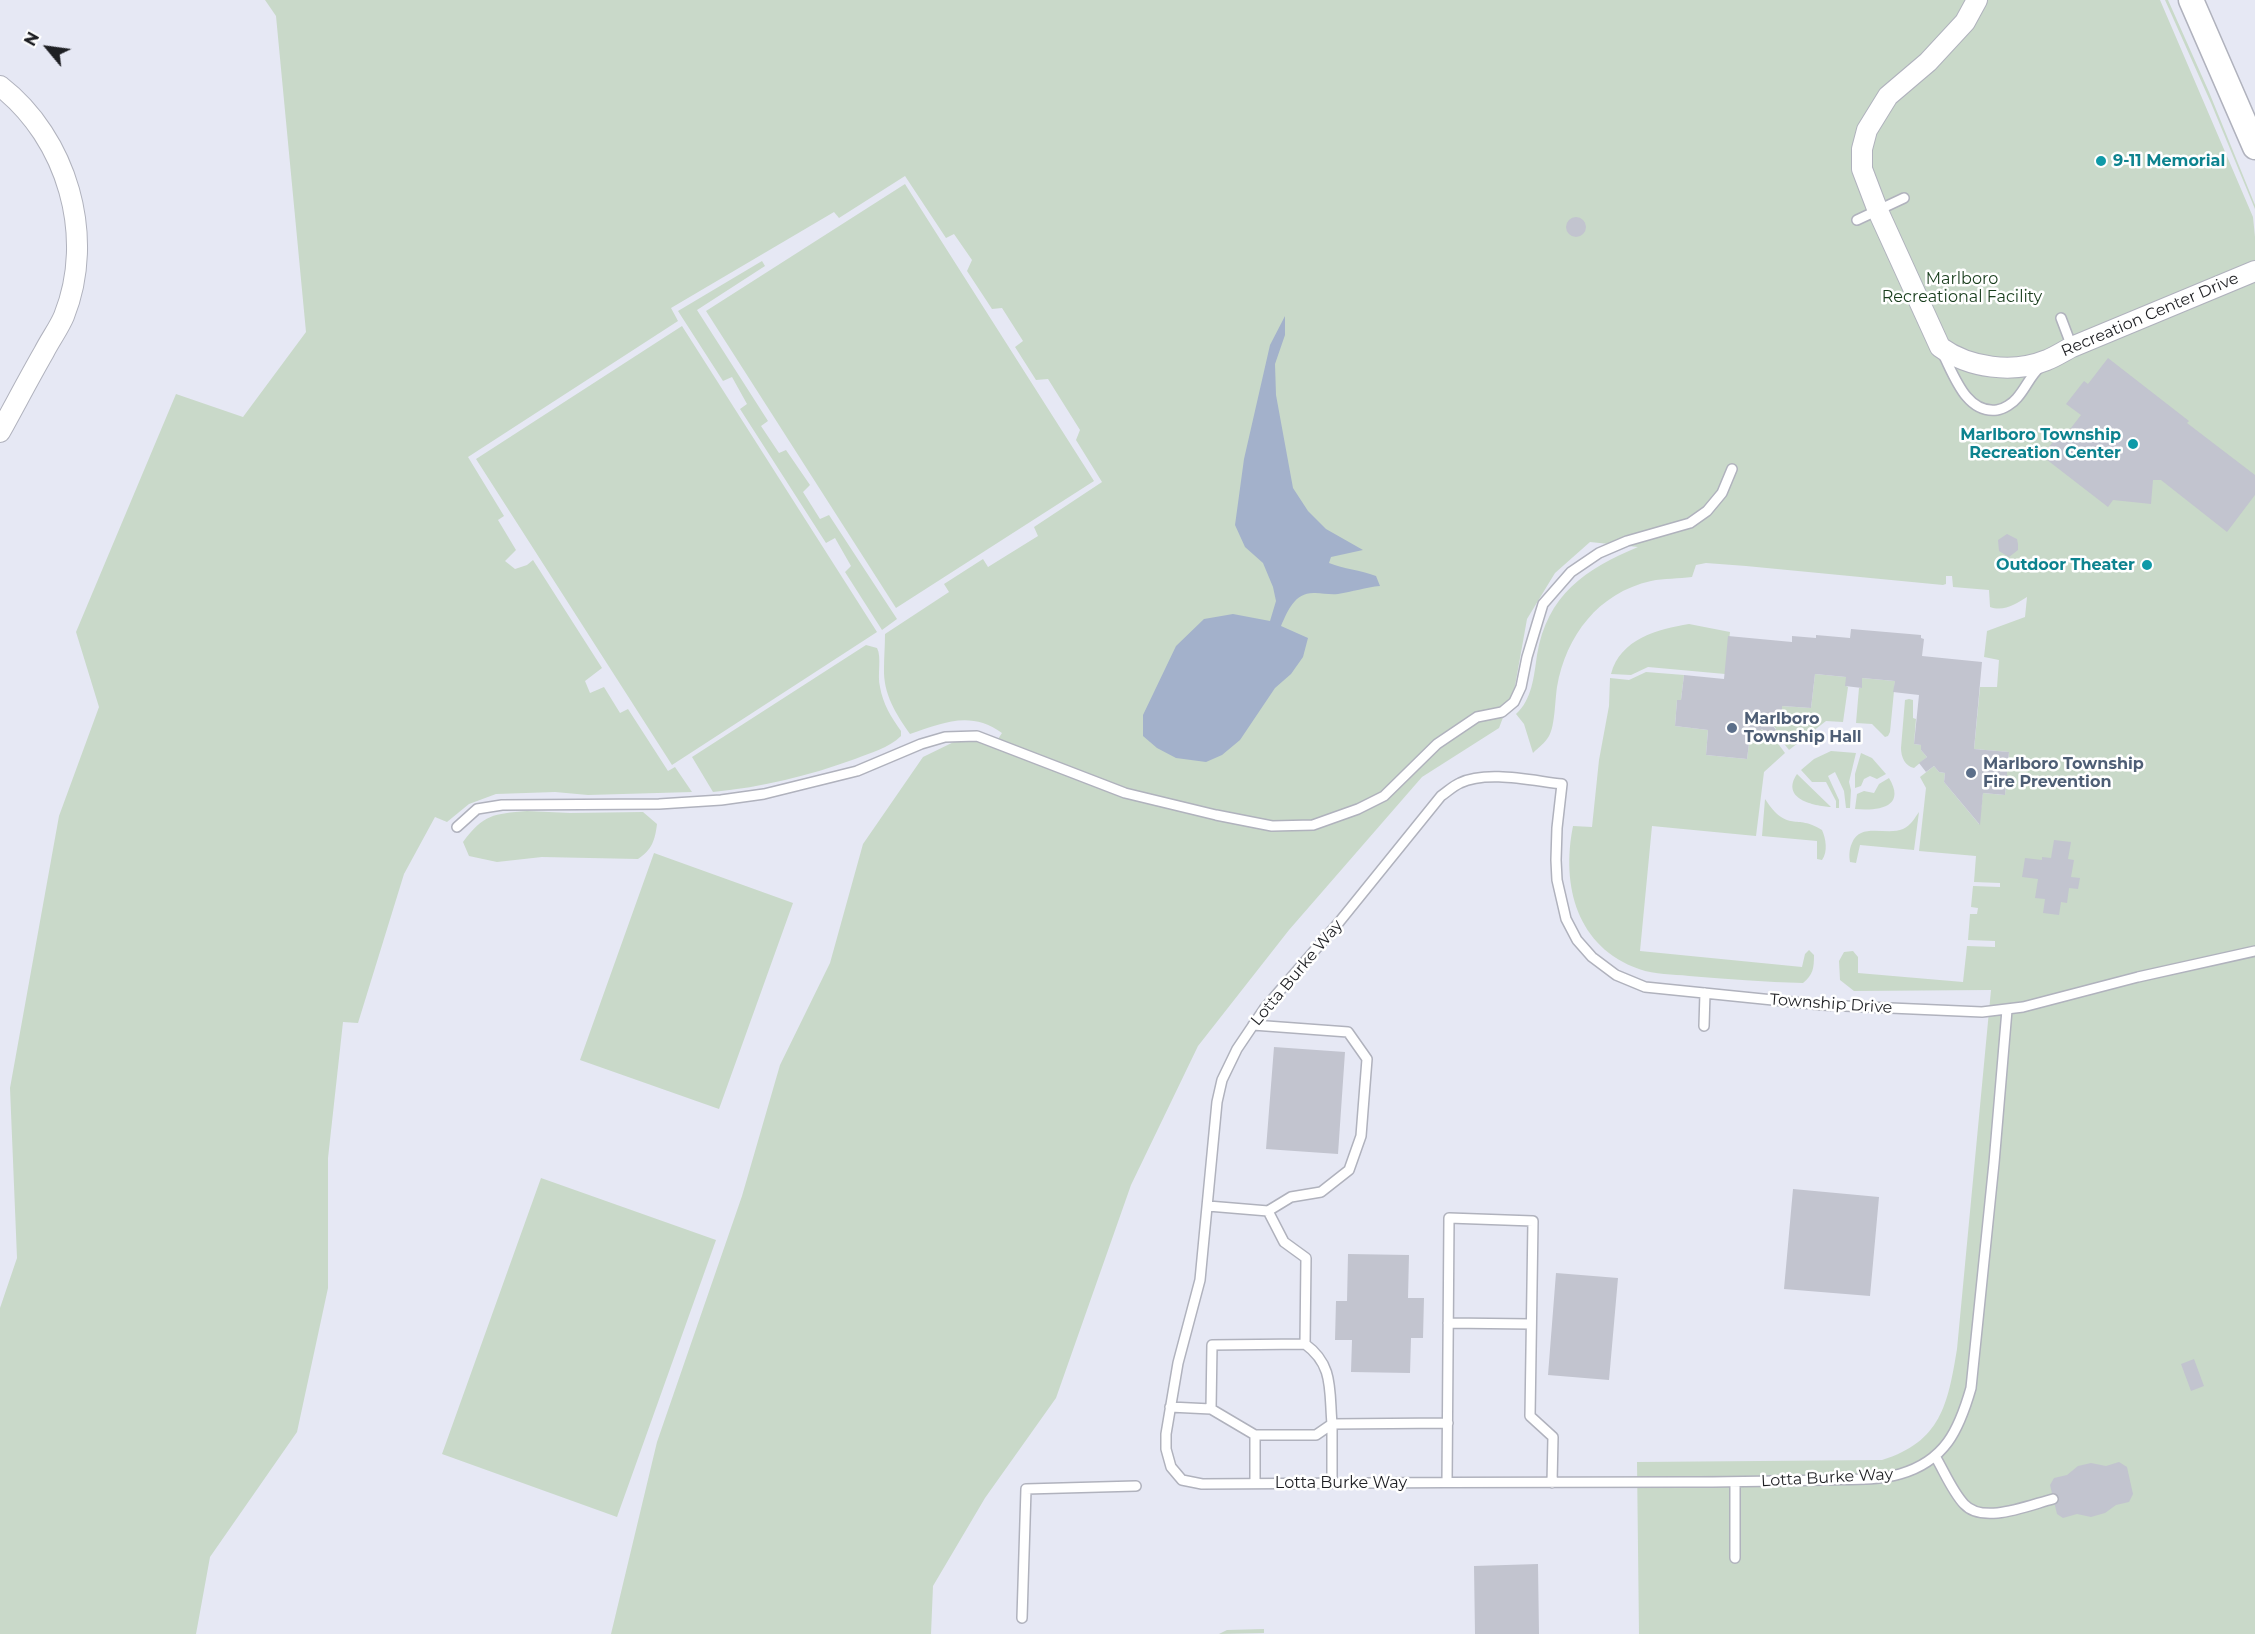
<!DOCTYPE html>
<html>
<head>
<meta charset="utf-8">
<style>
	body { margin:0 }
	#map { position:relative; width:2255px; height:1634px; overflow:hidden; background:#e6e8f4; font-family:Montserrat,sans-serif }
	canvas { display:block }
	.north { position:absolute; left:18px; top:18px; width:60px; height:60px; -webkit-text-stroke:4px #fff; paint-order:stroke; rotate:299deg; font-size:16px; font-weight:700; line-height:24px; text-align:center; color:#1e1f23 }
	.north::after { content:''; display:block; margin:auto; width:21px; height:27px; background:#1e1f23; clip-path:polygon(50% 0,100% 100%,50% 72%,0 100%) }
</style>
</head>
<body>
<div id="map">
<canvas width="2255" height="1634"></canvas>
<div class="north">N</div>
</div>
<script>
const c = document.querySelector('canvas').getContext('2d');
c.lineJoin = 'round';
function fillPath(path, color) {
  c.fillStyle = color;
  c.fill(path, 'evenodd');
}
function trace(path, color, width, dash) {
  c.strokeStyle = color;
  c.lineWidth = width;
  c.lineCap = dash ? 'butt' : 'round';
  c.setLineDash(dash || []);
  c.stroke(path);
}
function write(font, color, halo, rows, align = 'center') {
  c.font = font + ' Montserrat,sans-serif';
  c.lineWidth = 5;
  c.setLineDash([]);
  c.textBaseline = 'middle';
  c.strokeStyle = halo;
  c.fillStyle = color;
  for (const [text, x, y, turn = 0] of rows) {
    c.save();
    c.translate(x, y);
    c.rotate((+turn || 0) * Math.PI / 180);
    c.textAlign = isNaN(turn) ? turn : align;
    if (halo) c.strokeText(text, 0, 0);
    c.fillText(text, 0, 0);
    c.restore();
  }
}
const green = new Path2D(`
	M265,0H2160L2253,217L2255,237V1634H1639L1637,1462L1882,1460C1941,1442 1948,1404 1957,1349L1991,990L1854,991L1840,980L1839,961L1844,952L1853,951L1858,957V973L1963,982L1967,946L1995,947V941L1968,940L1970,914H1977L1978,908L1971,907L1973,886L2000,887V883L1974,882L1976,856L1919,851L1926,788L1920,777L1934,766L1939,772L1945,773L1944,782L1979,824L1983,793L2005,795L2009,752L1974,749L1980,687H1997L1999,660L1984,657L1987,631L2025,617L2027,597C2016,604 2004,612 1990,607L1989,590L1953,587L1952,576H1946V584L1943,585L1746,566L1706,563L1696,565L1692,577C1679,579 1664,578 1651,581C1598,593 1566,636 1557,687C1555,700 1555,726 1549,736C1545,743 1538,748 1533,753L1524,724L1516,714C1532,700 1534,676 1537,655C1547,595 1585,569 1638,547L1590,542L1555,573L1527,619L1515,686L1499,728L1422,777L1289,930L1198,1046L1131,1185L1056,1398L985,1498L933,1586L931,1634H611L657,1442L742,1196L780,1065L830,963L863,844L923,757L966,736L998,739L1002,733C970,710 943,723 910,734C896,714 883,694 884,668C884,657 885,646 885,634L949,592L944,584L983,559L988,567L1038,536L1034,527L1102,482L1076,440L1080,430L1048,379L1036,380L1015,347L1023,341L1002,308L992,309L967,271L972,260L954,234L946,238L905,176L839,218L834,212L671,308L678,321L468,457L504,516L498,520L516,550L505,561L515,569L527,565L533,560L602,668L585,681L590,693L604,687L620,713L628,709L668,771L675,767L692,792L588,795L555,792L496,794L469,804L447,822L435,817L404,874L358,1023L343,1022L328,1158V1288L297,1432L210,1557L196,1634H0V1308L17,1258L10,1088L59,816L99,707L76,632L176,394L243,417L306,332L276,16Z
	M2165,0H2168L2209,92L2255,205V209L2211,103Z
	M905,184L1094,481L896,608L706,311Z
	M762,261L765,266L697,310L768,421L761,426L779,453L786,450L810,485L803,492L820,519L829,515L897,619L882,630L845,572L851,566L835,538L826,543L740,409L747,404L732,377L723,381L678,311Z
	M682,326L877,632L672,765L476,459Z
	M1689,624L1730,632L1725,674L1648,667L1631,675L1611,674C1620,639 1658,629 1689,624Z
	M866,645L877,648C882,657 877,675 880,687C883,704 891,717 901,731V736C889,748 870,753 855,759C808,776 763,787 713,792L692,757Z
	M1646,672L1684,675L1681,700H1677L1675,726L1708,730L1706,755L1747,759L1750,735H1755L1762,729L1768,736L1771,734L1785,753L1764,772L1756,836L1652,826L1640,951L1802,967L1805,954L1809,950L1814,955C1814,968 1813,975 1803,983C1765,982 1727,979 1689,976C1673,974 1655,975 1639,969C1577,947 1561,886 1573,826L1592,827L1599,760L1609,706L1610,678L1629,680Z
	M1815,674L1846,677V686L1848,687L1843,722L1826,721L1789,750L1774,731L1776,729L1770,722L1777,716L1778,711H1782V706L1811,708Z
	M1862,678L1895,681L1890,732L1888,736L1885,737L1872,724L1856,723L1859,688H1862Z
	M1909,699L1913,700V718L1916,719L1914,744L1921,745V750L1927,757L1914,768C1905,766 1901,757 1901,748L1905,700Z
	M1831,751L1856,753L1849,782L1851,790L1850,808H1846L1844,791L1835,772L1828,776L1839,800V808H1836V801L1826,782H1812L1801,770L1814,759Z
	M1861,753L1872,758L1886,774L1877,779L1870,776L1864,779L1861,786L1855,788V774Z
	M1797,774L1831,807C1814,806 1780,799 1797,774Z
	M1889,778C1907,808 1877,811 1855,809L1857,794L1864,791L1874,793L1879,784Z
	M1765,799C1788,834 1796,813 1822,830C1826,839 1828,852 1822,860L1817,859V841L1762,836Z
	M527,811L570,813L643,812L657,824C655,840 652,850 638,859L542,857L497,862L469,856L463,842C484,814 493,814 527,811Z
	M1919,812L1914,850L1860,845L1856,863L1850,862C1849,856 1849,850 1852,843C1860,822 1887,836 1903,829C1911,825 1914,819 1919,812Z
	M654,853L793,903L719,1109L580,1060Z
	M541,1178L716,1240L617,1517L442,1454Z
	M1264,1629V1633L1219,1634L1227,1630Z`);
const water = new Path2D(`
	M1285,316V335L1275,364L1276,395L1293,488L1308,511L1326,529L1363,550L1331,557L1329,563C1344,569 1360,570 1376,576L1380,586C1366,587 1352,592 1338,594C1330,595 1323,593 1315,593C1295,592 1288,610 1281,626L1308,638L1303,657L1291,674L1275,688L1240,740L1222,755L1206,762L1176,758L1157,748L1143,736V715L1176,646L1204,619L1233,614L1270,621L1276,601L1273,587L1263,563L1245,547L1235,525L1244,459L1270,345Z`);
const building = new Path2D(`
	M1566 227a10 10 0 1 1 20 0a10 10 0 1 1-20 0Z
	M2108,358L2189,421L2187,423L2255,475V495L2227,532L2161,480H2153L2151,504L2113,500L2108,507L2042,456L2062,430L2067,433L2081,415L2066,404L2084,381L2088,384Z
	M2007,534L2017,539L2018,544V550L2009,557L1999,551L1998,540Z
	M1851,629L1921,635V638L1924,639L1922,656L1982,662L1974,749L2009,752L2005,795L1983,793L1980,825L1944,782L1945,773L1939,772L1934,766L1926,772L1919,763L1927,757L1921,750V745L1914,744L1919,695L1893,692L1895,681L1862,678V688L1845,686L1846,677L1815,674L1811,708L1782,706V711H1778L1777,716L1770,722L1776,730L1768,736L1762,729L1755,735H1750L1747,759L1706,755L1708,730L1675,726L1677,700H1681L1684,675L1724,679L1728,636L1792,642V636L1816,638V635L1850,638Z
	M2054,840L2071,842L2068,859L2074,860L2071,877L2080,878L2078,889L2069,888L2067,903L2061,902L2059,915L2043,913L2045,899L2035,898L2038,879L2022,877L2025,858L2042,860V857L2051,858Z
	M1274,1047L1345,1052L1338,1154L1266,1149Z
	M1793,1189L1879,1197L1870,1296L1784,1289Z
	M1348,1254L1409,1255L1408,1298H1424L1423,1338H1411L1410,1373L1351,1372L1352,1340H1335L1336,1301H1347Z
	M1556,1273L1618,1278L1609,1380L1548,1375Z
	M2194,1359L2204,1386L2191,1391L2181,1364Z
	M2119,1462L2127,1467L2133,1494L2129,1502L2116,1505L2105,1513L2091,1517L2077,1514L2063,1518L2057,1514L2050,1485L2054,1478L2067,1475L2078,1466L2091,1463L2106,1466Z
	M1538,1564L1539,1634H1475L1474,1566Z`);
const service = new Path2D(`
	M1857,220L1904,198
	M2061,318L2072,347
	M1942,352C1954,375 1966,414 1997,410C2004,409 2013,403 2017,398C2026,388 2030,376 2040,367
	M457,827L477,809L502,805L659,804L721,800L764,794L857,771L921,744L945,737L977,736L1125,793L1216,815L1272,826L1313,825L1358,809L1384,796L1437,744L1477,717L1502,712L1514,702L1521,687L1527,657L1543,604L1571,572L1599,553L1627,541L1690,523L1707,511L1722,493L1732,469
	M2007,1010L1994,1163L1971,1388C1959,1430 1945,1461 1900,1474C1875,1481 1848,1479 1823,1480C1778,1481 1732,1482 1687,1482C1525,1483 1364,1482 1202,1484L1182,1480L1171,1467L1166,1449V1434L1178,1363L1200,1280L1217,1102L1222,1080L1237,1049L1264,1009L1340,921L1441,796C1447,792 1453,786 1460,783C1487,770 1533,781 1562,784L1557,828L1556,860L1557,880L1566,919L1577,940L1592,957L1616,975L1645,987L1822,1005L1982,1012L2023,1007L2138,977L2255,951
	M1253,1025L1348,1032L1367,1059L1361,1136L1349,1170L1321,1192L1291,1197L1268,1211
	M1704,1026L1705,993
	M1208,1206L1268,1211L1284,1242L1306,1258L1305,1344L1212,1345L1211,1409
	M1448,1323L1531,1324
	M1170,1407L1211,1409L1255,1435V1483
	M1255,1435H1316L1332,1424C1329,1390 1334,1365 1305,1344
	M1935,1456C1944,1471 1952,1491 1964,1504C1983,1525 2029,1505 2053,1499
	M1447,1482L1449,1218L1533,1221L1530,1416L1553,1437L1552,1483
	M1735,1482V1558
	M1332,1483V1424L1448,1423
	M1022,1618L1026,1489L1136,1486`);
const minor = new Path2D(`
	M1977,0L1965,22L1928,62L1888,96L1867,130L1862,149V169L1878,211L1940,347C1969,368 2013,374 2047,360C2055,357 2064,351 2072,347L2255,271
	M0,86C67,138 96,236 64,316C59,328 50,340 44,352C29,378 15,405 0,432`);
const tertiary = new Path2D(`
	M2191,0L2255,147`);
const markers = [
	[2101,161,6,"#0f9aa8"],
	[2133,444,6,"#0f9aa8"],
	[2147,565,6,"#0f9aa8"],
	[1732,728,6,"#5c6f8a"],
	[1971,773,6,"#5c6f8a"]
];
const cultureNames = [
	["9-11 Memorial",2113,161,"left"],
	["Marlboro Township",2121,435],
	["Recreation Center",2121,453],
	["Outdoor Theater",2135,565]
];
const parkNames = [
	["Marlboro",1962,279],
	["Recreational Facility",1962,297]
];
const streetNames = [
	["Recreation Center Drive",2150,315,-23],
	["Lotta Burke Way",1297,973,-50],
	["Township Drive",1831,1004,4],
	["Lotta Burke Way",1827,1478,-3],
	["Lotta Burke Way",1341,1483]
];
const serviceNames = [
	["Marlboro",1744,719],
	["Township Hall",1744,737],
	["Marlboro Township",1983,764],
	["Fire Prevention",1983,782]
];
fillPath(green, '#c9d9c9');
fillPath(water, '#a3b1cb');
fillPath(building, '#c2c4cf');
trace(service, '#b0b2bd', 12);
trace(minor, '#b0b2bd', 22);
trace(tertiary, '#b0b2bd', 27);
trace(service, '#fff', 9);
trace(minor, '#fff', 20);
trace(tertiary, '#fff', 24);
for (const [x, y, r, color] of markers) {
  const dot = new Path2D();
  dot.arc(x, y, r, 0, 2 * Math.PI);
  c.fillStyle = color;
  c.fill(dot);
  trace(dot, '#fff', 2);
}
write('bold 16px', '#0d838f', '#fff', cultureNames, 'right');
write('16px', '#193e1d', '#fff', parkNames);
write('16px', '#1e1f23', '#fff', streetNames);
write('bold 16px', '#4e5e75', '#fff', serviceNames, 'left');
</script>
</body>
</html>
